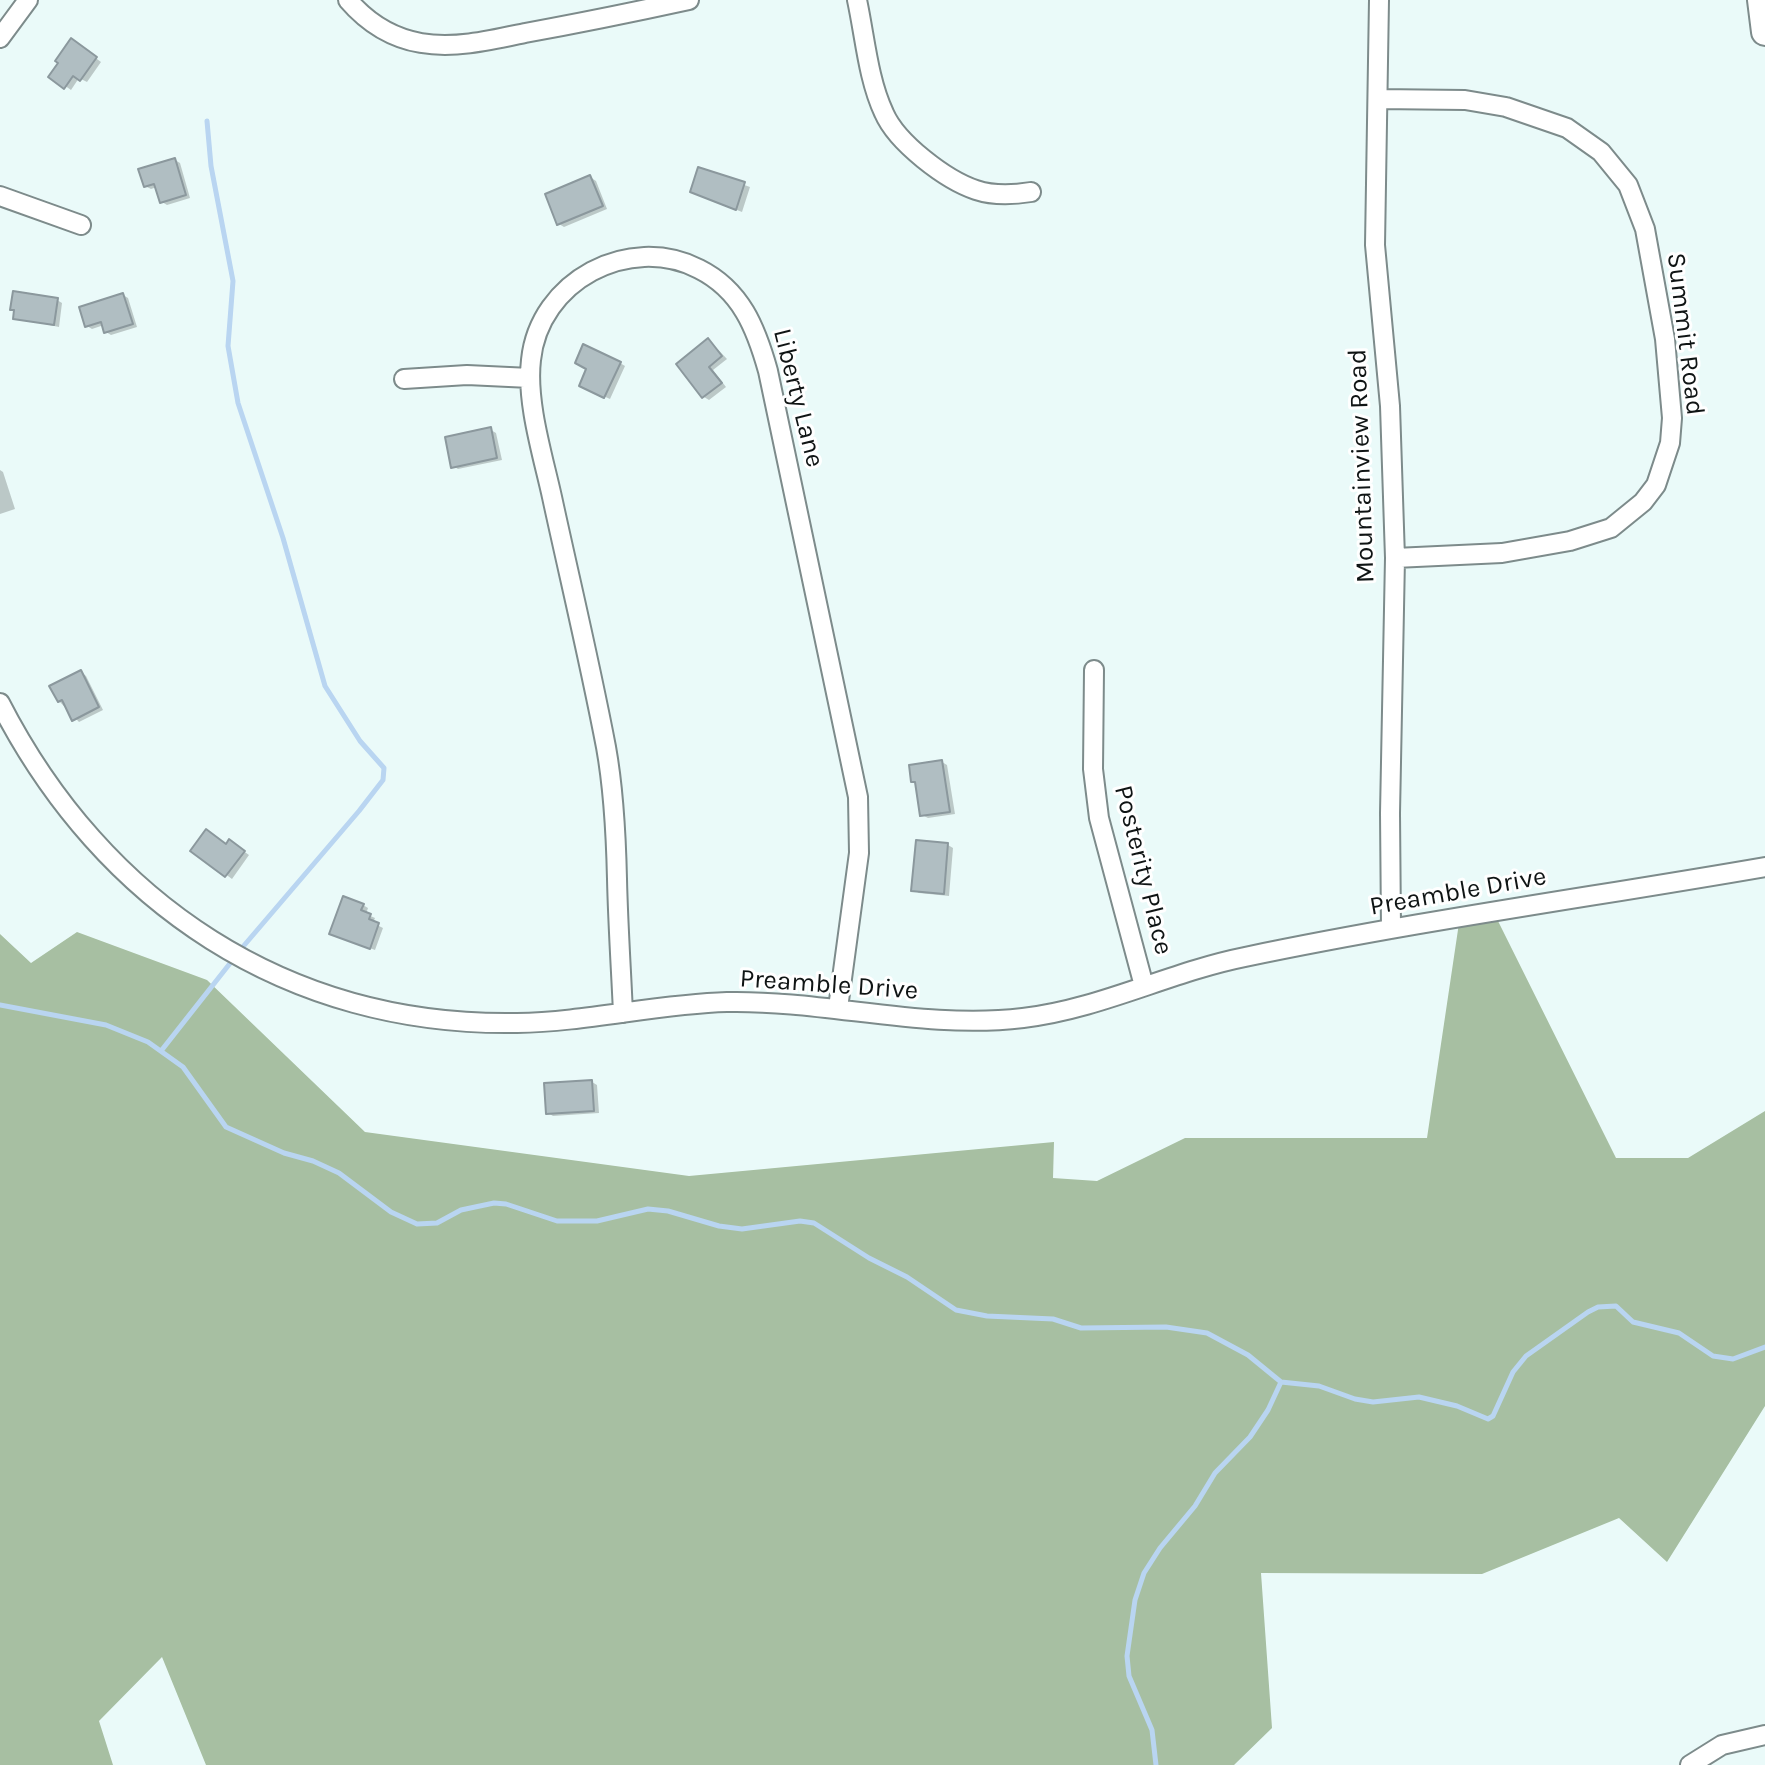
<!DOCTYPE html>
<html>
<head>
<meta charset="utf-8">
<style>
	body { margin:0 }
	canvas { display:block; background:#eafaf9 }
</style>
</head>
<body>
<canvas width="1765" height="1765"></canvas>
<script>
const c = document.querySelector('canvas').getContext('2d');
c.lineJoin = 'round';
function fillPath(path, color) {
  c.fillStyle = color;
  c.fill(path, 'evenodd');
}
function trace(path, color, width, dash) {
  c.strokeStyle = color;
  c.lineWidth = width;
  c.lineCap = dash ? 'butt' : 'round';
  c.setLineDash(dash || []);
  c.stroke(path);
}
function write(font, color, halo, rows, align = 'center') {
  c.font = font + ' Karla,sans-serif';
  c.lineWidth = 6;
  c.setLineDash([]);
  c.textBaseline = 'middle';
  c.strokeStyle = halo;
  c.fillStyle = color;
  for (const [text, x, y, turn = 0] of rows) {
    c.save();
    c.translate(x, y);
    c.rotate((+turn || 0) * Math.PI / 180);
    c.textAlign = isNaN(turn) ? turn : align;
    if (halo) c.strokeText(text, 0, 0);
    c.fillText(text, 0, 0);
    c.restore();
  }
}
const forest = new Path2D(`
	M1496,917L1616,1158H1688L1765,1111V1406L1667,1562L1619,1518L1482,1574L1261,1573L1272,1728L1234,1765H206L162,1657L99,1721L113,1765H0V934L31,963L77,932L207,980L365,1132L689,1176L1054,1142L1053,1178L1097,1181L1185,1138H1427L1459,923Z`);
const shadow = new Path2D(`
	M77,44L101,62L87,82L79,78L71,90L51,76Z
	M175,160L180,163L190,198L167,205L162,202L157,187L151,189L145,186Z
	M700,169L750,187L742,212L697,194Z
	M590,177L596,181L607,209L564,227L559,224Z
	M123,295L128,298L137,327L111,335L106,332L104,325L92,329L87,326Z
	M57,300L62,303L59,327L15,318Z
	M709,340L727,359L713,370L726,387L709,400L704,397L678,364Z
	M620,363L625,366L610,399L586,388Z
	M491,430L496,433L502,460L458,469L453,466Z
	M0,470L3,472L15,509L0,514Z
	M81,672L86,676L103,710L79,722L59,701Z
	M942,762L947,765L955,814L928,818L922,815L917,784L913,781Z
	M235,845L249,855L232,879L193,850Z
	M948,845L953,848L949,896L919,893L914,890Z
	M363,905L368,908L366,914L375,918L373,923L383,928L375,950L337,936Z
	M592,1082L597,1085L599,1113L553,1116L548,1113Z`);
const stream = new Path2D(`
	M207,121L211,166L233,281L228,346L238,403L283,538L325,686L360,741L384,768L383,780L359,811L241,949
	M0,1005L106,1025L148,1042L183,1067L226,1127L284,1153L313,1161L339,1173L391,1212L417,1224L437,1223L461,1210L494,1203L506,1204L557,1221H597L648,1209L668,1211L719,1226L742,1229L800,1221L814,1223L869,1258L907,1277L956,1310L987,1316L1053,1319L1081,1328L1166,1327L1207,1333L1248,1355L1281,1382L1319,1386L1355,1399L1373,1402L1419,1397L1457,1406L1488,1419L1493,1416L1513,1372L1526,1356L1588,1312L1598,1307L1616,1306L1633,1322L1679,1333L1713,1356L1733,1359L1765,1347
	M161,1051L235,957
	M1156,1765L1152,1730L1129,1676L1127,1656L1135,1600L1144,1573L1160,1548L1195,1506L1215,1473L1250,1437L1268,1410L1281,1382`);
const building = new Path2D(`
	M71,38L97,57L80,81L73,76L64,89L48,77L58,63L55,61Z
	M175,158L186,195L160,203L154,184L144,187L138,169Z
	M698,167L745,182L736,210L690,192Z
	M590,175L603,206L557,225L545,194Z
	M13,291L58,298L54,325L13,319L14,310H10Z
	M123,293L133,324L104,333L101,322L85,327L79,307Z
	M708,338L722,356L709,367L722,383L702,398L676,364Z
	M583,344L621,362L604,398L579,386L586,369L575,363Z
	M491,427L497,458L451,468L445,437Z
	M81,670L99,707L72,721L62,700L58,702L49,686Z
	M942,760L950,812L920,816L915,782H911L909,765Z
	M206,829L226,844L229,839L245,851L225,877L190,851Z
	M916,840L948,843L944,894L911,891Z
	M343,896L364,904L361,910L371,914L369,919L379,923L370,949L329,934Z
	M592,1080L594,1111L546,1114L544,1083Z`);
const street = new Path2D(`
	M348,0C367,22 392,38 421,43C455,49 492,40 525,33C580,23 634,12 689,0
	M857,0C865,37 868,79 884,113C897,143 946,180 976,190C994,196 1013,195 1031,192
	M1379,0L1375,245L1390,406L1395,558L1390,813L1391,929
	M0,38L28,0
	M1378,99L1465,100L1506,107L1567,128L1601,152L1628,185L1645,229L1665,339L1672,418L1670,443L1656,485L1643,502L1611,528L1570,541L1502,553L1395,558
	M0,196L81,225
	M404,379L467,375L530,378
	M1094,670L1093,769L1099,818L1144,986
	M0,703C103,904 288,1027 517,1023C587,1022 656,1004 727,1002C826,1000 924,1030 1023,1018C1100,1009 1170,972 1245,957C1417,921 1592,897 1765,867
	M623,1013C621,968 618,924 617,879C616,834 614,791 606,747C590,663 570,580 552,497C543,456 526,402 531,360C539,281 629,233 699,269C741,290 756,328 768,371L858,797L859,853L838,1008
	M1690,1765L1722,1745L1765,1735`);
const secondary = new Path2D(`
	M1761,0L1765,32`);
const streetNames = [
	["Summit Road",1685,334,83],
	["Liberty Lane",798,398,76],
	["Mountainview Road",1362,466,-92],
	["Posterity Place",1143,870,76],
	["Preamble Drive",1458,892,-10],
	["Preamble Drive",829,985,4]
];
fillPath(forest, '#a7bfa2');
fillPath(shadow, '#0003');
trace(stream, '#b9d5f1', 5);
fillPath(building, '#b0bec2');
trace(building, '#8b989d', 2);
trace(street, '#7d8b8b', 22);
trace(secondary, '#7d8b8b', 30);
trace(street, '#fff', 18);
trace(secondary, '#fff', 26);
write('26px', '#0f1414', '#fff', streetNames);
</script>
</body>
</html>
